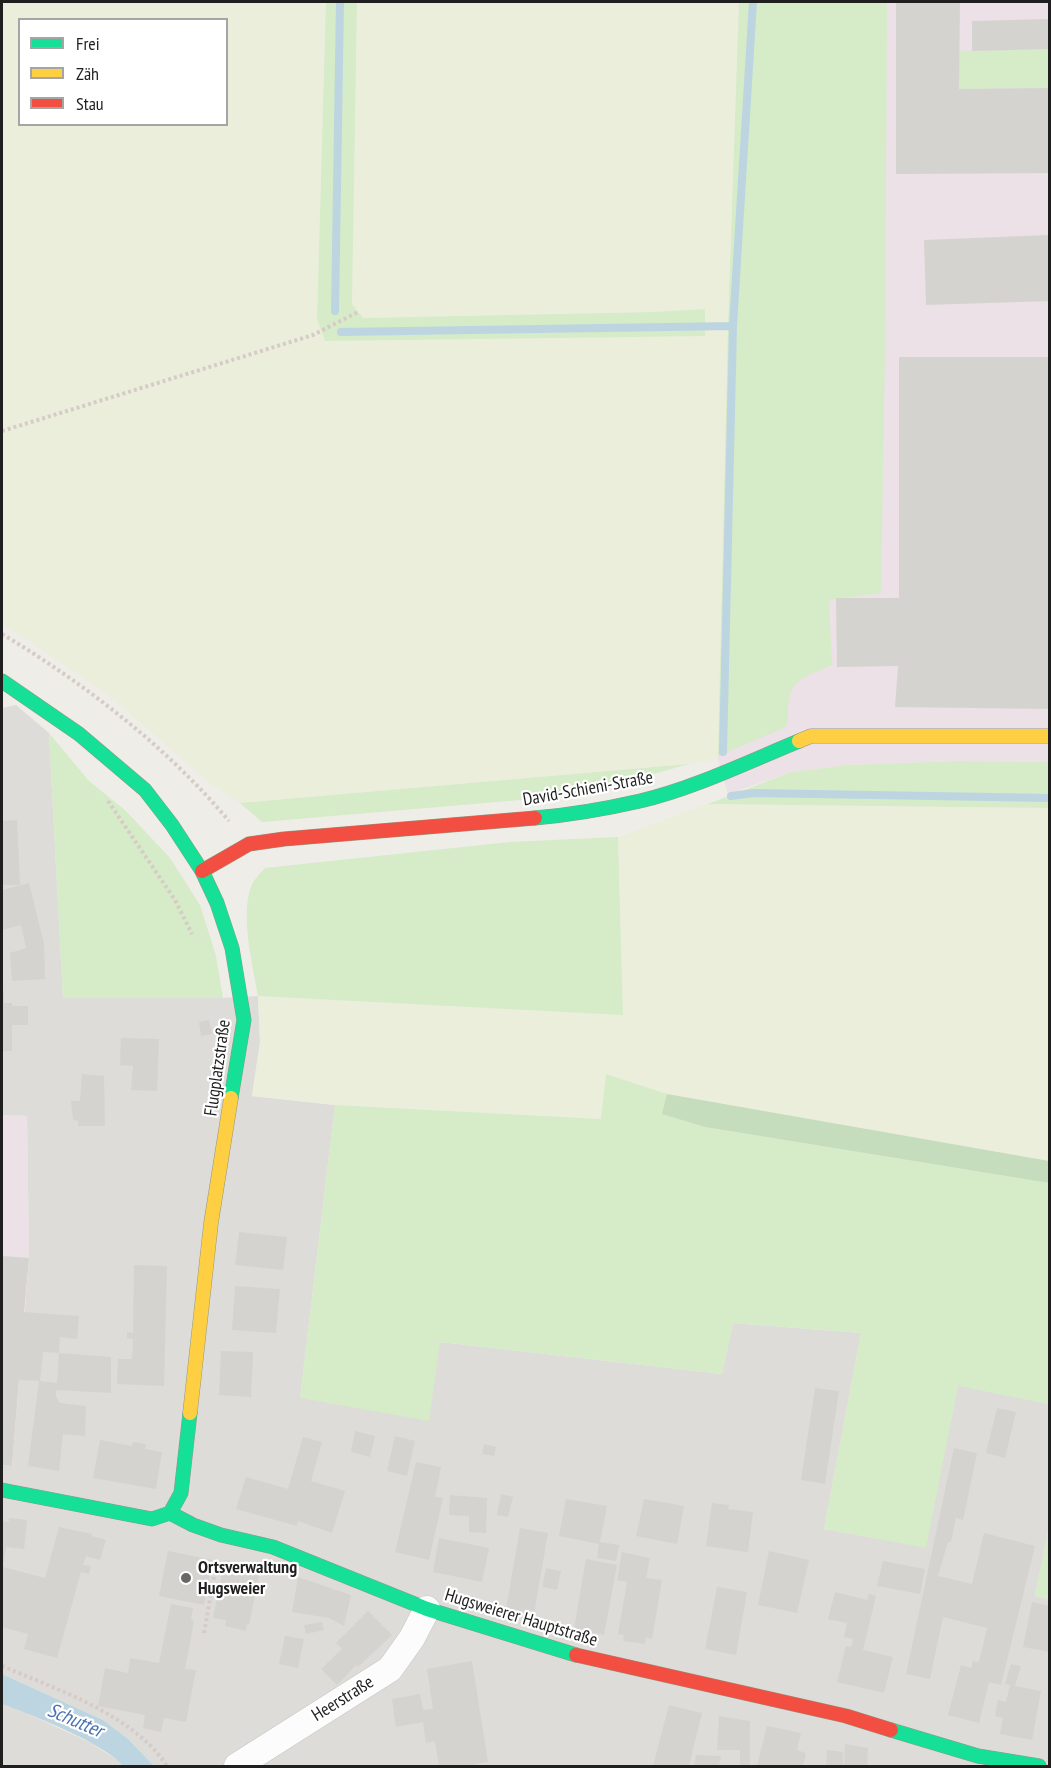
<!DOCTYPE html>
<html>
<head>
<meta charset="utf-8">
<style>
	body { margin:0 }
	#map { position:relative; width:1051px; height:1768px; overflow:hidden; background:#eeede8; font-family:"PT Sans Narrow",sans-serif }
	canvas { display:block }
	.frame { position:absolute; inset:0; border:3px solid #1f1f1f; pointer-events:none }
	.legend { position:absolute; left:18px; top:18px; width:210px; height:108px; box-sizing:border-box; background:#fff; border:2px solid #a5a5a5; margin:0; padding:8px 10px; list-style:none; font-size:18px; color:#1f1f1f }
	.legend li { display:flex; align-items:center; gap:12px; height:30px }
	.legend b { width:30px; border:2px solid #a5a5a5 }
</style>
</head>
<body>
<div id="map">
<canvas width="1051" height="1768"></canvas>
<div class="frame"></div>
<ul class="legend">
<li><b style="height:8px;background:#16e098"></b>Frei</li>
<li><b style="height:8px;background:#ffcf43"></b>Zäh</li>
<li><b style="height:8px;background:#f24e42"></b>Stau</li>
</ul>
</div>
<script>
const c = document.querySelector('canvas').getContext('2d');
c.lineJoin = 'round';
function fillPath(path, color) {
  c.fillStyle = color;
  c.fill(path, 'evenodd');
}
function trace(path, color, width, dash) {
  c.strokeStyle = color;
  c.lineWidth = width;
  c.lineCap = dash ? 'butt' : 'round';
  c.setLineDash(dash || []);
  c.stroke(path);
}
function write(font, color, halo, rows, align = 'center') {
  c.font = font + ' "PT Sans Narrow",sans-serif';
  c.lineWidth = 4.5;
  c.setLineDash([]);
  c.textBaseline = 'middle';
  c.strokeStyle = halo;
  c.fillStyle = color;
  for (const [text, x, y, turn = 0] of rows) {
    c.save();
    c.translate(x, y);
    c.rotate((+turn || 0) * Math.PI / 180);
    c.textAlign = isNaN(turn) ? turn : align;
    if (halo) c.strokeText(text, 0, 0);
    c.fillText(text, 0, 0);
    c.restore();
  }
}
const residential = new Path2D(`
	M16,705L49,733L63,998H223L258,996L260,1042L252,1096L335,1105L300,1398L440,1342L722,1374L733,1323L861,1333L824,1529L925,1547L958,1385L1049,1404V1527L1035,1596L1049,1599V1766H154L127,1738L103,1720L2,1674V1465L12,1466L29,1258L27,1116L2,1115V708Z
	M2,1704L26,1713L89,1742L119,1761L123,1766H2Z`);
const industrial = new Path2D(`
	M739,2H1049V762L960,761L848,765L791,772L728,794L718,759L728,327Z
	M2,1115L27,1116L29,1258L12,1466L2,1465Z`);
const farmland = new Path2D(`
	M2,2H326L317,319L326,341L705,335V309L654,312L363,318L352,304L357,2H739L728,327L718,759L689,764L240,803L206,780L109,695L2,623ZM20,20H226V124H20Z
	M708,804L1049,808V1161L667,1094L606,1074L602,1119L335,1105L252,1096L260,1042L258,996L623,1014L618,837Z`);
const grass = new Path2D(`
	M326,2H357L352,304L363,318L654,312L705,309V336L325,341L317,319Z
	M739,2H887L885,350L881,593L829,600L832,665C817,673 796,676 790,694C788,701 788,718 786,727L718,756L728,327Z
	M1049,49V88L959,89V51Z
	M49,733L89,781L126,811L170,858L200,905L216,956L223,998H63Z
	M960,761L1049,762V808L708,804L791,772L848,765Z
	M689,764L579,795L262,822L240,803Z
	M618,837L623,1015L258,996C253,965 240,917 251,887C253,880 261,873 265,868L510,842Z
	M606,1074L667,1094L663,1114L705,1127L1049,1183V1404L958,1386L926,1548L824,1529L861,1333L733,1323L722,1374L440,1342L429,1421L300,1398L335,1105L601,1119Z
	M1049,1527V1599L1035,1596Z`);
const forest = new Path2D(`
	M667,1094L1049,1161V1183L705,1127L662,1114Z`);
const water = new Path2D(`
	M2,1674L103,1720L127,1738L154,1766H123C106,1744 30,1714 2,1704Z`);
const stream = new Path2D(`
	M335,311L340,2
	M733,326L753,2
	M341,332L733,326L723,752
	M731,796L754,793L1050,798`);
const building = new Path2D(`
	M896,2H960L959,89L1050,88V173L896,174Z
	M1050,19V49L972,51V21Z
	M1050,235V301L926,305L924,240Z
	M899,357H1050V709L895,707L898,666L837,667L836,598H899Z
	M17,820L20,885H2V821Z
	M29,883L44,944L45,979L12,981L10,953L26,948L21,925L2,930V890Z
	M2,991H4V1003H12V1006H28V1025H12V1051H2Z
	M209,1020L212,1034L201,1036L199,1022Z
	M121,1038L159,1039L157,1091L131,1090L133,1066L120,1065Z
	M82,1074L104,1076L105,1126H78V1121L73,1120L71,1101H80Z
	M239,1232L287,1237L283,1270L235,1265Z
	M2,1256L29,1258L24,1312L79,1316L77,1339L60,1337L59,1353L43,1352L40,1381L19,1380L12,1466L2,1465Z
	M134,1265L167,1266L164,1386L117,1384L118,1359H132L133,1339L127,1338V1332L133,1333Z
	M235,1286L280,1289L276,1333L232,1330Z
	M221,1351L253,1352L251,1397L219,1395Z
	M59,1353L111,1357V1393L56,1390V1397L60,1403L86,1406L85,1436L63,1434L59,1471L28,1466L39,1381L57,1383Z
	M815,1388L839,1391L825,1484L801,1480Z
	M997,1408L1016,1412L1005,1458L986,1453Z
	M355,1431L375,1436L370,1457L351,1452Z
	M395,1436L415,1441L407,1476L387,1471Z
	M303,1437L322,1442L311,1481L345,1491L332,1533L298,1521L297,1526L236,1509L246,1477L288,1489Z
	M100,1440L132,1446L133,1442L146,1444L145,1449L162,1452L156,1489L93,1478Z
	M484,1444L496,1447L494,1456L482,1454Z
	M954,1448L977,1453L963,1520L956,1518L951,1542H948L938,1576L972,1584L984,1533L1035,1546L1001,1685L989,1682L979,1723L948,1715L961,1665L971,1668L973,1661L979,1662L987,1628L943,1617L930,1679L906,1674Z
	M416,1462L441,1467L435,1497L443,1498L429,1560L395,1552Z
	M501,1494L513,1497L508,1517L497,1515Z
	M450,1495L487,1498L486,1533L469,1532V1516L449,1515Z
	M566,1499L607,1506L600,1542L619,1545L616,1561L597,1558L599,1544L559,1536Z
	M644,1499L684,1506L677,1544L636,1536Z
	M712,1503L729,1505L728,1509L753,1512L748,1552L706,1546Z
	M9,1518L27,1520L24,1549L6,1547L3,1567L45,1578L59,1527L92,1534V1536L106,1540L100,1560L86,1556L83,1565L91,1566L89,1574L81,1572L57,1658L24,1649L28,1634L2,1627V1521L9,1522Z
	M520,1528L548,1533L533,1620L505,1615Z
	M439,1538L489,1548L482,1582L433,1572Z
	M168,1551L213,1560L204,1605L159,1596Z
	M769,1551L809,1560L797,1613L758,1605Z
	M622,1552L650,1558L646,1578L662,1580L652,1639L646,1637L645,1644L623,1641L624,1635L618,1634L627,1582L617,1580Z
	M586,1559L617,1565L604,1635L574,1629Z
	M225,1560L261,1567L249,1625L247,1624L246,1631L225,1626L226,1620L213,1618Z
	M883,1561L925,1569L920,1594L877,1586Z
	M546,1568L561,1571L557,1590L542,1587Z
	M298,1577L351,1595L344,1626L329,1618L292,1612Z
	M717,1587L747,1592L736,1655L705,1649Z
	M835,1592L867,1600L869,1594L876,1596L863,1650L893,1657L884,1693L837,1682L846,1646L851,1647L853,1639L844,1637L847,1623L828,1619Z
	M1032,1602L1050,1606V1652L1023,1647Z
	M171,1604L193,1608L191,1620L194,1621L185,1669L196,1670L186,1722L164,1718L161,1732L143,1728L145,1715L98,1706L105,1668L128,1673L130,1658L159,1663Z
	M368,1611L392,1635L358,1667L356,1665L337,1685L321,1669L342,1649L336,1643Z
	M322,1622L324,1630L306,1634L304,1625Z
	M285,1636L304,1639L298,1668L279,1664Z
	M472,1661L488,1762L476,1764L477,1766H439L435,1741L426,1743L423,1722L396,1727L392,1699L420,1694L423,1710L433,1709L427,1669Z
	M1011,1664L1021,1666L1015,1686L1041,1691L1032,1740L1000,1734L1003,1718L995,1716L998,1700L1006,1702L1010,1685L1005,1684Z
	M669,1705L702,1713L689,1766H653Z
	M719,1716L750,1721V1766H740V1750H717Z
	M767,1726L801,1733L797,1750L806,1753L803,1766H757Z
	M845,1744L868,1748L867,1766H844Z
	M827,1750L843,1752V1766H826Z
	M696,1755L721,1756L719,1766H694Z`);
const path = new Path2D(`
	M2,431L313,335L358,312
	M2,634C85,684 166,746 229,821
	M108,801L175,900L192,934
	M204,1633L216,1565
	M2,1666C56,1689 134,1715 167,1766`);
const street = new Path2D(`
	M237,1766L390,1669L412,1638L427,1609`);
const fast = new Path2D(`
	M2,681L79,734L145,790L172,825L202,871L217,903L232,948L244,1020L231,1098
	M535,818C570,815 605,809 640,801C692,789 748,762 799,741
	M2,1490L152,1519L170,1513L193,1525L221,1535L273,1547L427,1609L576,1655
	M170,1513L181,1493L190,1413
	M891,1730L978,1756L1039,1766`);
const slow = new Path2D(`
	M799,741L811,736H1050
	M190,1413L211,1223L231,1098`);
const jam = new Path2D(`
	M202,871L249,844L284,839L535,818
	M576,1655L846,1716L891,1730`);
const markers = [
	[186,1578,6,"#676765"]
];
const streetNames = [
	["David-Schieni-Straße",588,789,-10],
	["Flugplatzstraße",218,1068,-82],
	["Hugsweierer Hauptstraße",521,1618,17],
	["Heerstraße",343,1699,-32]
];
const poiNames = [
	["Ortsverwaltung",198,1568],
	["Hugsweier",198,1589]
];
const waterNames = [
	["Schutter",75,1721,23]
];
fillPath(residential, '#dddcd9');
fillPath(industrial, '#ebe1e6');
fillPath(farmland, '#ebeedb');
fillPath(grass, '#d6ebc7');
fillPath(forest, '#c5dcbd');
fillPath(water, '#bcd5e0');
trace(stream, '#bcd5e0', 8);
fillPath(building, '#d5d3cf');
trace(street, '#c6c6c4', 27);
trace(fast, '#939880', 15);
trace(slow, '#939880', 15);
trace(jam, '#939880', 15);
trace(path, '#d7cbc7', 4, [3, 3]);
trace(street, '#fcfcfc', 26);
trace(fast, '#16e098', 14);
trace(slow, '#ffcf43', 14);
trace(jam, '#f24e42', 14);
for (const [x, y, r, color] of markers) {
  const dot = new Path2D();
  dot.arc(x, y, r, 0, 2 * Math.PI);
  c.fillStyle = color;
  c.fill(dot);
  trace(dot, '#fff', 2);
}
write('18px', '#1f1f1f', '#fff', streetNames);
write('bold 18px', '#1f1f1f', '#fff', poiNames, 'left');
write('italic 20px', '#4b72af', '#fff', waterNames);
</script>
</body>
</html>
